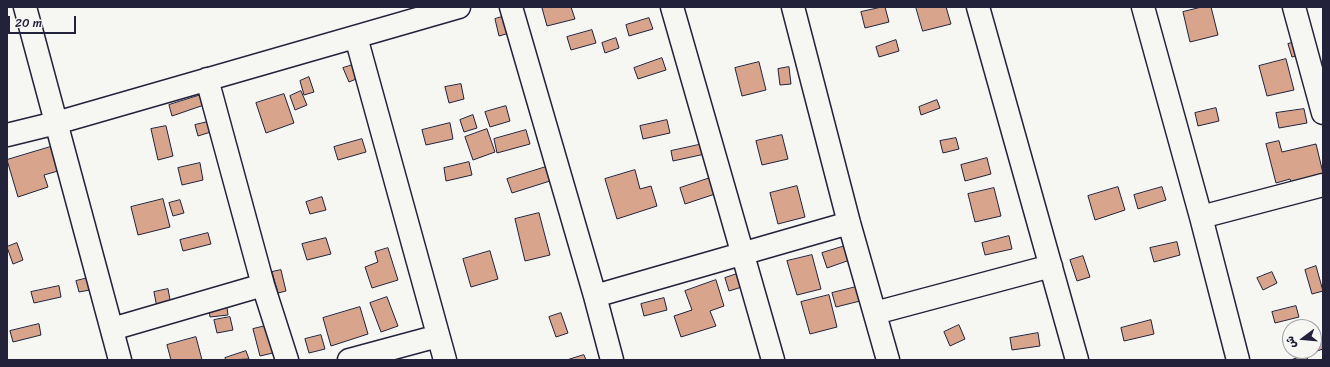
<!DOCTYPE html>
<html>
<head>
<meta charset="utf-8">
<style>
	body { margin:0 }
	#map { position:relative; width:1330px; height:367px; overflow:hidden; background:#f6f6f2; font-family:Sriracha,"Playpen Sans Arabic",sans-serif }
	canvas { display:block }
	.frame { position:absolute; inset:0; border:8px solid #22223b; pointer-events:none }
	.north { position:absolute; left:1282px; top:319px; width:40px; height:40px; box-sizing:border-box; background:#f6f6f2; border:1px solid #a1a1a9; border-radius:50%; rotate:254deg; font-size:11px; font-weight:700; line-height:16px; text-align:center; color:#22223b }
	.north::after { content:''; display:block; margin:auto; width:14px; height:18px; background:#22223b; clip-path:polygon(50% 0,100% 100%,50% 72%,0 100%) }
	.scale { position:absolute; left:8px; top:16px; width:68px; height:18px; box-sizing:border-box; border:2px solid #22223b; border-top:0; padding-left:5px; font-size:12px; line-height:14px; white-space:nowrap; color:#22223b; -webkit-text-stroke:3px #f6f6f2; paint-order:stroke }
</style>
</head>
<body>
<div id="map">
<canvas width="1330" height="367"></canvas>
<div class="frame"></div>
<div class="north">ش</div>
<div class="scale">20 m</div>
</div>
<script>
const c = document.querySelector('canvas').getContext('2d');
c.lineJoin = 'round';
function fillPath(path, color) {
  c.fillStyle = color;
  c.fill(path, 'evenodd');
}
function trace(path, color, width, dash) {
  c.strokeStyle = color;
  c.lineWidth = width;
  c.lineCap = dash ? 'butt' : 'round';
  c.setLineDash(dash || []);
  c.stroke(path);
}
const building = new Path2D(`
	M547,7H571L575,19L547,26L542,8Z
	M882,7H885L889,22L865,28L861,12Z
	M916,7H946L951,24L923,31Z
	M1202,7H1211L1218,35L1190,42L1183,12Z
	M509,15L513,32L499,36L495,19Z
	M649,18L653,29L629,36L626,25Z
	M592,30L596,43L571,50L567,37Z
	M1313,37L1317,50L1292,57L1288,44Z
	M616,38L619,48L605,53L602,43Z
	M896,40L899,51L879,57L876,47Z
	M662,58L666,70L638,79L634,68Z
	M1286,59L1294,90L1267,96L1259,66Z
	M759,62L766,90L742,96L735,68Z
	M356,64L361,77L349,82L343,68Z
	M789,67L791,84L780,85L778,69Z
	M309,77L314,92L304,95L300,81Z
	M461,84L464,99L449,103L445,87Z
	M301,91L307,105L295,110L290,96Z
	M284,94L294,123L266,133L256,103Z
	M201,95L204,105L172,116L169,105Z
	M937,100L940,108L921,115L919,107Z
	M506,106L510,121L490,127L485,112Z
	M1216,108L1219,121L1198,126L1195,113Z
	M1304,109L1307,123L1279,128L1276,113Z
	M473,115L477,128L464,132L460,120Z
	M667,120L670,133L643,139L640,126Z
	M212,121L214,131L198,136L195,125Z
	M450,123L453,139L426,145L422,130Z
	M166,126L173,156L158,160L151,129Z
	M487,129L495,152L473,160L465,137Z
	M526,130L530,144L497,153L494,139Z
	M782,135L788,159L762,165L756,141Z
	M956,138L959,149L943,153L940,141Z
	M362,139L366,152L338,160L334,147Z
	M1279,141L1282,152L1316,144L1323,173L1291,182L1290,179L1276,183L1266,144Z
	M703,144L705,154L673,161L671,151Z
	M57,145L65,169L44,175L48,187L18,197L7,160Z
	M987,158L991,174L965,181L961,165Z
	M469,162L472,175L446,181L444,168Z
	M200,163L203,180L182,185L178,168Z
	M546,167L550,181L512,193L507,179Z
	M635,170L640,189L651,186L657,206L617,219L605,179Z
	M713,177L718,193L685,204L680,188Z
	M797,186L805,217L778,224L770,193Z
	M1118,187L1125,210L1095,220L1088,196Z
	M1162,187L1166,200L1138,209L1134,195Z
	M994,188L1001,216L975,222L968,194Z
	M322,197L326,210L310,214L306,202Z
	M163,199L170,227L138,235L131,207Z
	M180,200L184,213L173,216L169,203Z
	M539,213L550,255L525,261L515,219Z
	M208,233L211,244L183,251L180,240Z
	M1009,236L1012,249L985,255L982,243Z
	M326,238L331,254L307,260L302,244Z
	M1177,242L1180,255L1154,262L1150,248Z
	M17,243L23,260L13,264L7,247Z
	M845,246L850,260L827,268L822,253Z
	M388,248L398,280L372,288L365,267L378,262L375,252Z
	M490,251L498,279L471,287L463,259Z
	M812,255L821,289L797,295L787,261Z
	M1083,256L1090,277L1077,281L1070,260Z
	M1316,266L1323,291L1312,294L1305,270Z
	M281,270L286,291L278,293L272,272Z
	M1272,272L1277,283L1263,290L1257,278Z
	M740,273L745,286L729,291L725,278Z
	M92,277L95,289L79,292L76,281Z
	M716,280L724,306L710,311L716,326L681,337L674,316L692,310L685,291Z
	M59,286L61,297L34,303L31,292Z
	M856,287L860,301L836,307L832,293Z
	M168,289L171,305L157,308L154,292Z
	M829,295L837,327L810,334L801,302Z
	M387,297L398,326L381,332L370,303Z
	M664,298L667,310L644,316L641,304Z
	M226,300L228,315L210,317L208,303Z
	M1296,306L1299,317L1275,323L1272,312Z
	M360,307L368,334L331,346L323,318Z
	M561,313L568,333L556,337L549,317Z
	M230,317L233,330L217,333L214,320Z
	M1151,320L1154,334L1124,341L1121,328Z
	M39,324L41,335L13,342L10,331Z
	M959,325L965,339L950,346L944,332Z
	M266,326L273,353L260,356L253,329Z
	M1038,333L1040,346L1012,350L1010,338Z
	M321,335L325,349L309,353L305,339Z
	M196,337L202,360H171L167,345Z
	M1323,338V349L1311,353L1310,351H1314V341Z
	M246,351L249,359L226,360L225,358Z
	M584,355L586,360H567Z
	M1306,355L1308,360H1291Z`);
const street = new Path2D(`
	M25,7L120,360
	M511,7L595,296L612,360
	M672,7L773,360
	M793,7L849,223L888,360
	M978,7L1077,360
	M1143,7L1201,217L1238,360
	M1294,7L1323,113
	M356,37L445,360
	M207,79L263,285L287,360
	M7,135L56,123L459,7
	M1201,217L1323,185
	M595,296L849,223
	M875,313L1051,266
	M112,329L263,285
	M349,360L438,336`);
fillPath(building, '#d8a58c');
trace(building, '#22223b', 1);
trace(street, '#22223b', 25);
trace(street, '#f6f6f2', 22);
</script>
</body>
</html>
